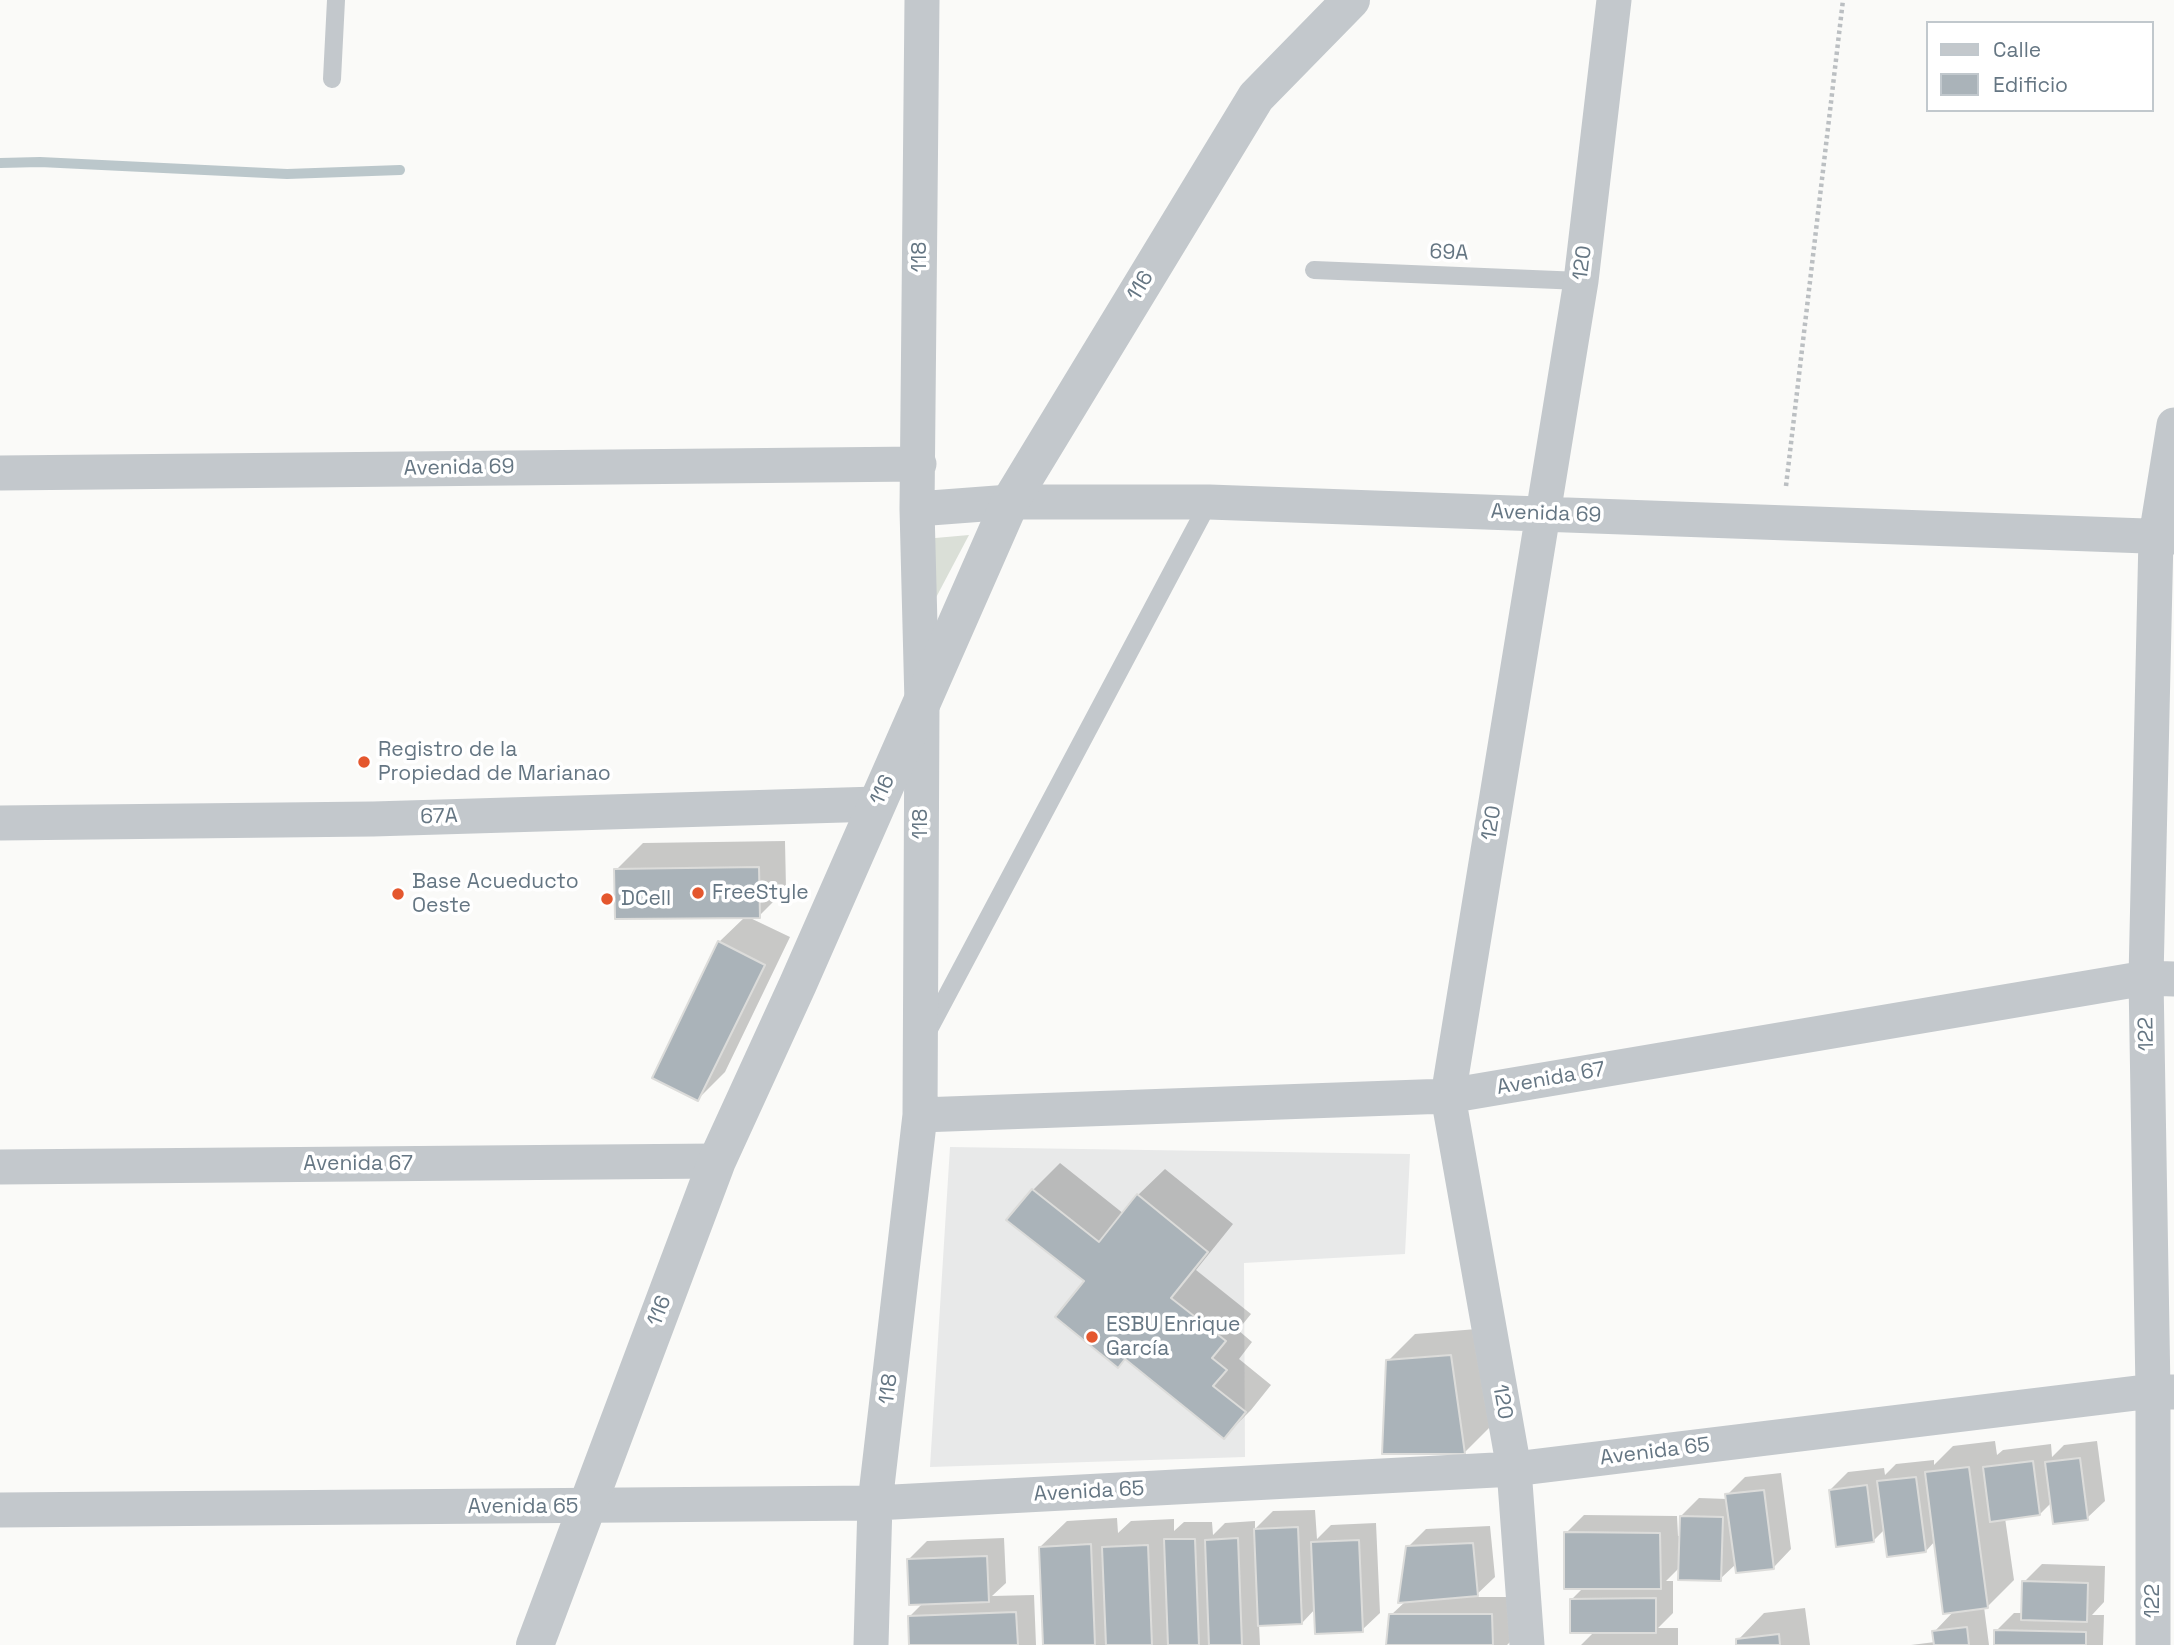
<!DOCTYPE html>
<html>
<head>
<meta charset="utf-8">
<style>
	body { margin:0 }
	#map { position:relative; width:2174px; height:1645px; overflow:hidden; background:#fafaf8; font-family:"Space Grotesk",sans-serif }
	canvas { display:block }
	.legend { position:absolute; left:1926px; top:21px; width:228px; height:91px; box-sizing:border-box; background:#fff; border:2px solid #c1c8cd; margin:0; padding:9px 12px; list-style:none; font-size:21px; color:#657683 }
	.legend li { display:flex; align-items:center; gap:14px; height:35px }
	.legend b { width:35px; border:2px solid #c1c8cd }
</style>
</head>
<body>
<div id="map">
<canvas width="2174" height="1645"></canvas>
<ul class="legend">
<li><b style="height:9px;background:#c3c8cc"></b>Calle</li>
<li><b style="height:19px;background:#aab3b9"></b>Edificio</li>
</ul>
</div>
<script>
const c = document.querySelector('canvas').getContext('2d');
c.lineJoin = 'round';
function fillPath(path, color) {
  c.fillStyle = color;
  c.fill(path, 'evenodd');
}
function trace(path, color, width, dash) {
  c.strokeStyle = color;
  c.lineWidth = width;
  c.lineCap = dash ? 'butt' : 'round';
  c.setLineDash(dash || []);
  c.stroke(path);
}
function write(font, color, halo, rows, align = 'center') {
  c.font = font + ' "Space Grotesk",sans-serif';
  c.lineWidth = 7;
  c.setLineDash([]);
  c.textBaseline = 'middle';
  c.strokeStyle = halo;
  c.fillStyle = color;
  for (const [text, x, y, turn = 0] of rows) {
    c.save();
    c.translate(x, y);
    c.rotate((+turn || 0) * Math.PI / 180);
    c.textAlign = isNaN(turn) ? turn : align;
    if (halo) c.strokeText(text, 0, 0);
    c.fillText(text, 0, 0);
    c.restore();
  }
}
const built = new Path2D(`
	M950,1147L1410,1154L1405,1254L1244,1263L1245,1457L930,1467Z`);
const green = new Path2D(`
	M969,535L921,626L924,539Z`);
const shadow = new Path2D(`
	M785,841L786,889L759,916H746L790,937L725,1072L698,1099L719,942L746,916L616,870L643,843Z
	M1060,1163L1124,1214L1138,1195L1165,1169L1233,1224L1196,1270L1251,1314L1238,1330L1252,1342L1239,1359L1271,1385L1251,1410L1224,1437L1086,1281L1009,1220L1033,1190Z
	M1477,1329L1491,1426L1464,1453L1388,1361L1415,1334Z
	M1995,1441L1997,1455L2003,1450L2051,1444L2052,1457L2064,1445L2097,1441L2105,1501L2087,1518L2052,1502L2040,1514L2005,1518L2014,1580L1987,1607H1984L1989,1645H1911L1935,1642L1934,1632L1954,1611L1935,1541L1926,1551L1885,1529L1873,1541L1830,1490L1848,1472L1884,1468L1885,1475L1896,1464L1934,1460V1465L1953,1446Z
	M1781,1473L1791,1549L1774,1567L1736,1564L1720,1579L1680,1567L1666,1581H1673V1613L1658,1628H1678V1645H1581L1595,1631L1572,1599L1584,1587L1566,1533L1584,1515L1677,1516L1678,1536H1681V1516L1699,1498L1727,1499V1495L1745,1477Z
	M1315,1510L1317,1539L1331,1525L1376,1523L1380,1613L1362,1630L1316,1608L1302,1623L1259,1624L1260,1645H1045L1040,1547L1067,1521L1117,1518L1118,1533L1131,1521L1174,1519V1531L1184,1522H1212L1213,1535L1225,1523L1255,1521V1529L1273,1511Z
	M1490,1526L1495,1577L1474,1597H1509L1510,1642L1507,1645H1388L1391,1615L1406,1601L1408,1547L1426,1529Z
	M1004,1538L1006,1583L992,1596L1034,1595L1036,1645H911L910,1616L923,1603L909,1559L927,1541Z
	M2042,1564L2105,1566L2104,1602L2092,1615H2104L2103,1645H1996V1631L2014,1613H2023L2024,1582Z
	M1805,1608L1810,1645H1738V1640L1764,1613Z`);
const stream = new Path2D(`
	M0,163L40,162L287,174L400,170`);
const building = new Path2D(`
	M759,867L760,918L615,919L614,869Z
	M718,941L765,965L698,1101L652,1078Z
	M1032,1189L1099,1242L1137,1194L1208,1252L1171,1298L1226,1341L1212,1358L1227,1370L1213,1386L1246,1412L1224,1439L1125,1359L1118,1368L1055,1317L1084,1281L1006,1220Z
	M1451,1355L1465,1454H1382L1386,1360Z
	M2080,1458L2088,1520L2053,1524L2045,1462Z
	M2033,1461L2040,1515L1990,1522L1983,1467Z
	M1969,1467L1988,1608L1943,1614L1925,1472Z
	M1916,1477L1926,1552L1887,1557L1877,1481Z
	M1867,1485L1874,1542L1836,1547L1829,1490Z
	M1764,1490L1774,1569L1736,1573L1725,1494Z
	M1680,1516L1723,1517L1721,1581L1678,1580Z
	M1298,1527L1302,1624L1258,1626L1254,1529Z
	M1564,1532L1660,1533L1661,1589H1564Z
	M1238,1538L1242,1645H1209L1205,1540Z
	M1164,1539H1195L1199,1645H1168Z
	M1359,1540L1363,1632L1315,1634L1311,1542Z
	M1473,1543L1478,1596L1398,1603L1406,1546Z
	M1091,1544L1095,1645H1043L1039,1547Z
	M1148,1545L1152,1645H1106L1102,1547Z
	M987,1556L989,1602L909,1605L907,1559Z
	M2022,1581L2088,1583L2087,1622L2021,1620Z
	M1656,1598V1633H1570V1599Z
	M1016,1612L1018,1645H909L908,1616Z
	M1389,1614H1492L1493,1645H1386Z
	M1967,1627L1969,1645H1934L1932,1631Z
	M1994,1630L2086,1632V1645H1994Z
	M1779,1634L1780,1645H1736V1639Z`);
const path = new Path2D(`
	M1786,486L1843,0`);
const service = new Path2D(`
	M332,79L336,0
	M1314,270L1581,281
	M927,1033L1209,502`);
const minor = new Path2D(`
	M0,473L919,464
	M917,509L1010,502H1209L2174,537
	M0,823L373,819L877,804
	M920,1115L1448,1096L2146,978L2174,979
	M0,1167L717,1161
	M0,1510L875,1503L1514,1469L2153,1391L2174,1392
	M871,1645L875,1503L920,1115L922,703L917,509L922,0
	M1527,1645L1514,1469L1448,1096L1581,281L1614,0
	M2153,1645V1391L2146,978L2156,537L2174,425`);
const tertiary = new Path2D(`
	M535,1645L717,1161L798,984L1010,502L1256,97L1351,0`);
const markers = [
	[364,762,7,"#e4572e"],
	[698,893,7,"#e4572e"],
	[398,894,7,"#e4572e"],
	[607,899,7,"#e4572e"],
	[1092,1337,7,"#e4572e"]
];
const streetNames = [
	["69A",1449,253,2],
	["118",920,257,-90],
	["120",1583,263,-83],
	["116",1141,286,-59],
	["Avenida 69",459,468,-1],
	["Avenida 69",1546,514,2],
	["116",883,790,-66],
	["67A",439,817,-2],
	["120",1492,823,-81],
	["118",921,824,-90],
	["122",2147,1034,-91],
	["Avenida 67",1551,1079,-10],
	["Avenida 67",358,1164],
	["116",660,1311,-69],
	["118",889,1389,-83],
	["120",1502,1402,80],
	["Avenida 65",1655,1452,-7],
	["Avenida 65",1089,1492,-3],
	["Avenida 65",523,1507],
	["122",2153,1601,-90]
];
const poiNames = [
	["Registro de la",378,750],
	["Propiedad de Marianao",378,774],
	["Base Acueducto",412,882],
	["Oeste",412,906],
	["FreeStyle",712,893],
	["DCell",621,899],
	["ESBU Enrique",1106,1325],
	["García",1106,1349]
];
fillPath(built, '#e8e9e9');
fillPath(green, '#dadfd7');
fillPath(shadow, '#0003');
trace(stream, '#bbc7cb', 10);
fillPath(building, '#aab3b9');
trace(building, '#dcdcda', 2);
trace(path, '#bbbfc2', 4.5, [3.5, 3.5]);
trace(service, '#c3c8cc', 18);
trace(minor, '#c3c8cc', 35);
trace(tertiary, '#c3c8cc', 38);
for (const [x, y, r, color] of markers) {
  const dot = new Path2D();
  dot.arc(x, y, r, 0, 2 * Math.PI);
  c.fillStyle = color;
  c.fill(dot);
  trace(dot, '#fff', 2.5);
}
write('21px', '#657683', '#fff', streetNames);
write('21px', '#657683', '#fff', poiNames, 'left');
</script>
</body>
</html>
